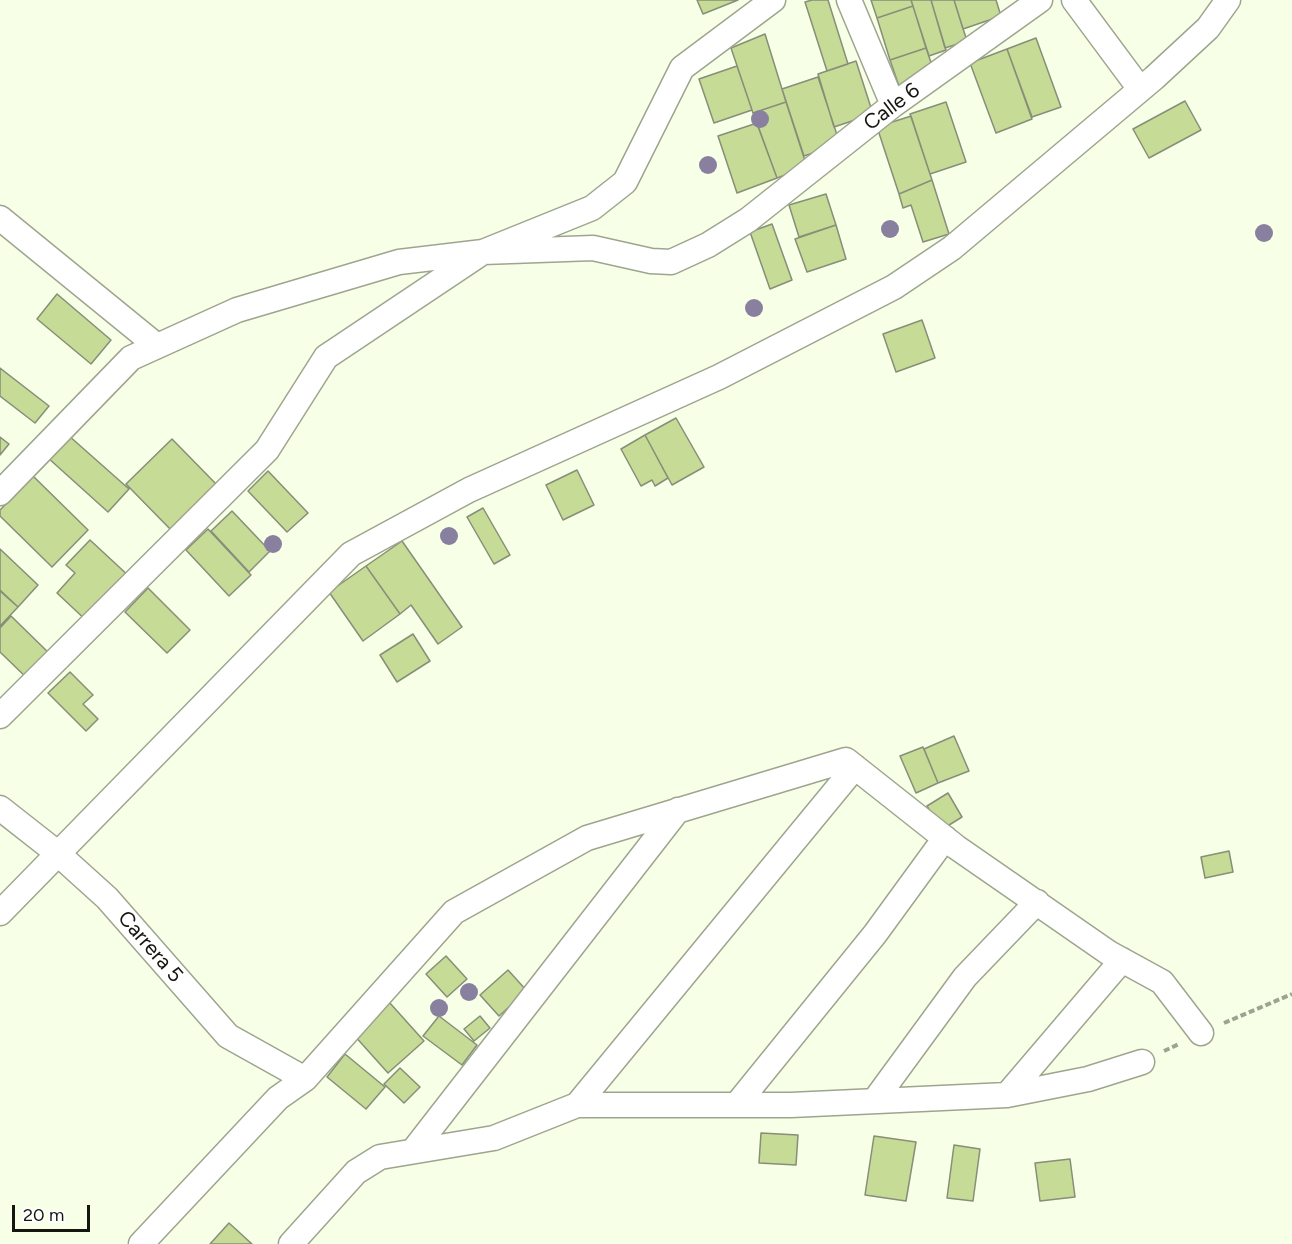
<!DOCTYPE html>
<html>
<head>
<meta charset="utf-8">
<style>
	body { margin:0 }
	#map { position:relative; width:1292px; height:1244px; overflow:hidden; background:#f7ffe7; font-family:Figtree,sans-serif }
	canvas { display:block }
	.scale { position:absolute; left:12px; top:1205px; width:78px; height:27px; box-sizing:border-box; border:3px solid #15170f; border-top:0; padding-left:8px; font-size:18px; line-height:21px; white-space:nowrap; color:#15170f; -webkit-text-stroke:4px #fff; paint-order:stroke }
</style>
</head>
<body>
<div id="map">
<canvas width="1292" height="1244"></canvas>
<div class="scale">20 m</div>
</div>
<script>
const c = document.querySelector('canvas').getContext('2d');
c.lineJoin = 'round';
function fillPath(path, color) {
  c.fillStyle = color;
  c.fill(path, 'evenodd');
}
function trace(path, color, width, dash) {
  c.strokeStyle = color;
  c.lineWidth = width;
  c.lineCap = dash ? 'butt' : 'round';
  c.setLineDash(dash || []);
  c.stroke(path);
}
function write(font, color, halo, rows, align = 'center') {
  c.font = font + ' Figtree,sans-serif';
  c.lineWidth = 4.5;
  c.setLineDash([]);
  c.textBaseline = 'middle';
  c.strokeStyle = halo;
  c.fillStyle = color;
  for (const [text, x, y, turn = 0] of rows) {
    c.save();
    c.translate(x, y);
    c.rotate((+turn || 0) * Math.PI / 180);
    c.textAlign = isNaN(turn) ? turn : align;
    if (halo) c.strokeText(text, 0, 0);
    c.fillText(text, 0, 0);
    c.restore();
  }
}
const building = new Path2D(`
	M697,0H738L703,14Z
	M812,0H828L848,64L827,71L805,2Z
	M871,0H911L913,6L877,18Z
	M911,0H931L946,50L929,56Z
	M931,0H954L967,41L945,48Z
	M954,0H996L1001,16L963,29Z
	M913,6L926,48L890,60L877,18Z
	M765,34L786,102L753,113L731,48Z
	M1036,38L1061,107L1032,117L1007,49Z
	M926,48L935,74L899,86L890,60Z
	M1007,49L1032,119L996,133L970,63Z
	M856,61L873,114L834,127L818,74Z
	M737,66L752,110L714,123L699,79Z
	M818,77L840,144L804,156L782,89Z
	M1185,101L1201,130L1149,158L1133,129Z
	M786,102L807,167L777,178L753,113Z
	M946,102L966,162L930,174L910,114Z
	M911,116L932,180L899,194L877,127Z
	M757,123L777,178L737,193L718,136Z
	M932,180L949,234L923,242L911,205L903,208L899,194Z
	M826,194L836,225L799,237L789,205Z
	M772,224L792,280L770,289L750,232Z
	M836,225L846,259L807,272L795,239Z
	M57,294L111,340L91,364L37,319Z
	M922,320L935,358L896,372L883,334Z
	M0,368L49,406L35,423L0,396Z
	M676,418L704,467L672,485L645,435Z
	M68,435L129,489L108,512L47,457Z
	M645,435L668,478L655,486L652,480L641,486L621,449Z
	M0,437L9,444L0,455Z
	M172,439L218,486L172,531L126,484Z
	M577,470L594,505L563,520L546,485Z
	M268,471L308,513L287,532L248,491Z
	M33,476L88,530L52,567L0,516V510Z
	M483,508L510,555L494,564L467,517Z
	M232,511L270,551L249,572L211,531Z
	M208,529L251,575L229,596L186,550Z
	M90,540L131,578L89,623L57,593L75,573L66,565Z
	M402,541L462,627L438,644L411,605L400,614L366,566Z
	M0,549L38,585L18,607L0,590Z
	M366,566L400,614L363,641L329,592Z
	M148,588L190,630L167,653L125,612Z
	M0,591L18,607L0,626Z
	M11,616L54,658L31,682L0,652V628Z
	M413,634L430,661L397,682L380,655Z
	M70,672L93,695L83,704L98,719L86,731L48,693Z
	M954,736L969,771L938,783L924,749Z
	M923,747L938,783L916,793L900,756Z
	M948,793L962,817L941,830L927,806Z
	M1229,851L1233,872L1205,878L1201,857Z
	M446,956L467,979L447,997L426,974Z
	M508,970L527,991L499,1016L480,995Z
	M389,1002L424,1041L388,1073L353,1034Z
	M439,1016L477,1045L462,1065L423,1036Z
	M480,1016L490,1028L474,1041L464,1029Z
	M345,1054L385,1087L366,1109L327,1077Z
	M400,1068L420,1087L404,1103L384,1084Z
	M761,1133L798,1135L796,1165L759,1163Z
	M874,1136L916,1142L906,1201L865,1195Z
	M954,1145L980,1149L973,1201L947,1198Z
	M1070,1159L1075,1197L1040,1201L1035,1163Z
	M229,1223L252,1244H210Z`);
const path = new Path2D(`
	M1224,1023L1292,994
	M1164,1051L1179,1044`);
const minor = new Path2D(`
	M849,0L893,105
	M1074,0L1140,89
	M0,218L157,346
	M0,493L131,358L237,310L399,262L483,252L592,208L625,182L682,68L773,0
	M0,716L267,450L326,357L483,252L593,248L651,261L671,262L708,245L748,220L893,105L1040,0
	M0,808L56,852L107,898L228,1036L305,1079
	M0,913L351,554L469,490L719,377L894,287L952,248L1154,78L1208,28L1228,0
	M1007,1095L1122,960
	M875,1100L965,977L1037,902
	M738,1103L875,934L945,838
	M577,1105L855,767
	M413,1151L678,810
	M141,1244L278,1098L305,1079L454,912L587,838L846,760L956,847L1109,953L1162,982L1201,1033
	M291,1244L356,1172L380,1157L494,1138L577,1105H791L1007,1095L1088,1079L1142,1062`);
const trees = [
	[760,119],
	[708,165],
	[890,229],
	[1264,233],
	[754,308],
	[449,536],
	[273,544],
	[469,992],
	[439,1008]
];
const streetNames = [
	["Calle 6",892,107,-37],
	["Carrera 5",150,947,49]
];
fillPath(building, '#c6db95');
trace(building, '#878e79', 1.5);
trace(minor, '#9ea58f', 27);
trace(path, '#9da391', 4, [6, 3]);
trace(minor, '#fff', 24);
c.fillStyle = '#89809f';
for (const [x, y] of trees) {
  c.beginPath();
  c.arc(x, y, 9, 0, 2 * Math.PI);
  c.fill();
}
write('21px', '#15170f', '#fff', streetNames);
</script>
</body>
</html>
